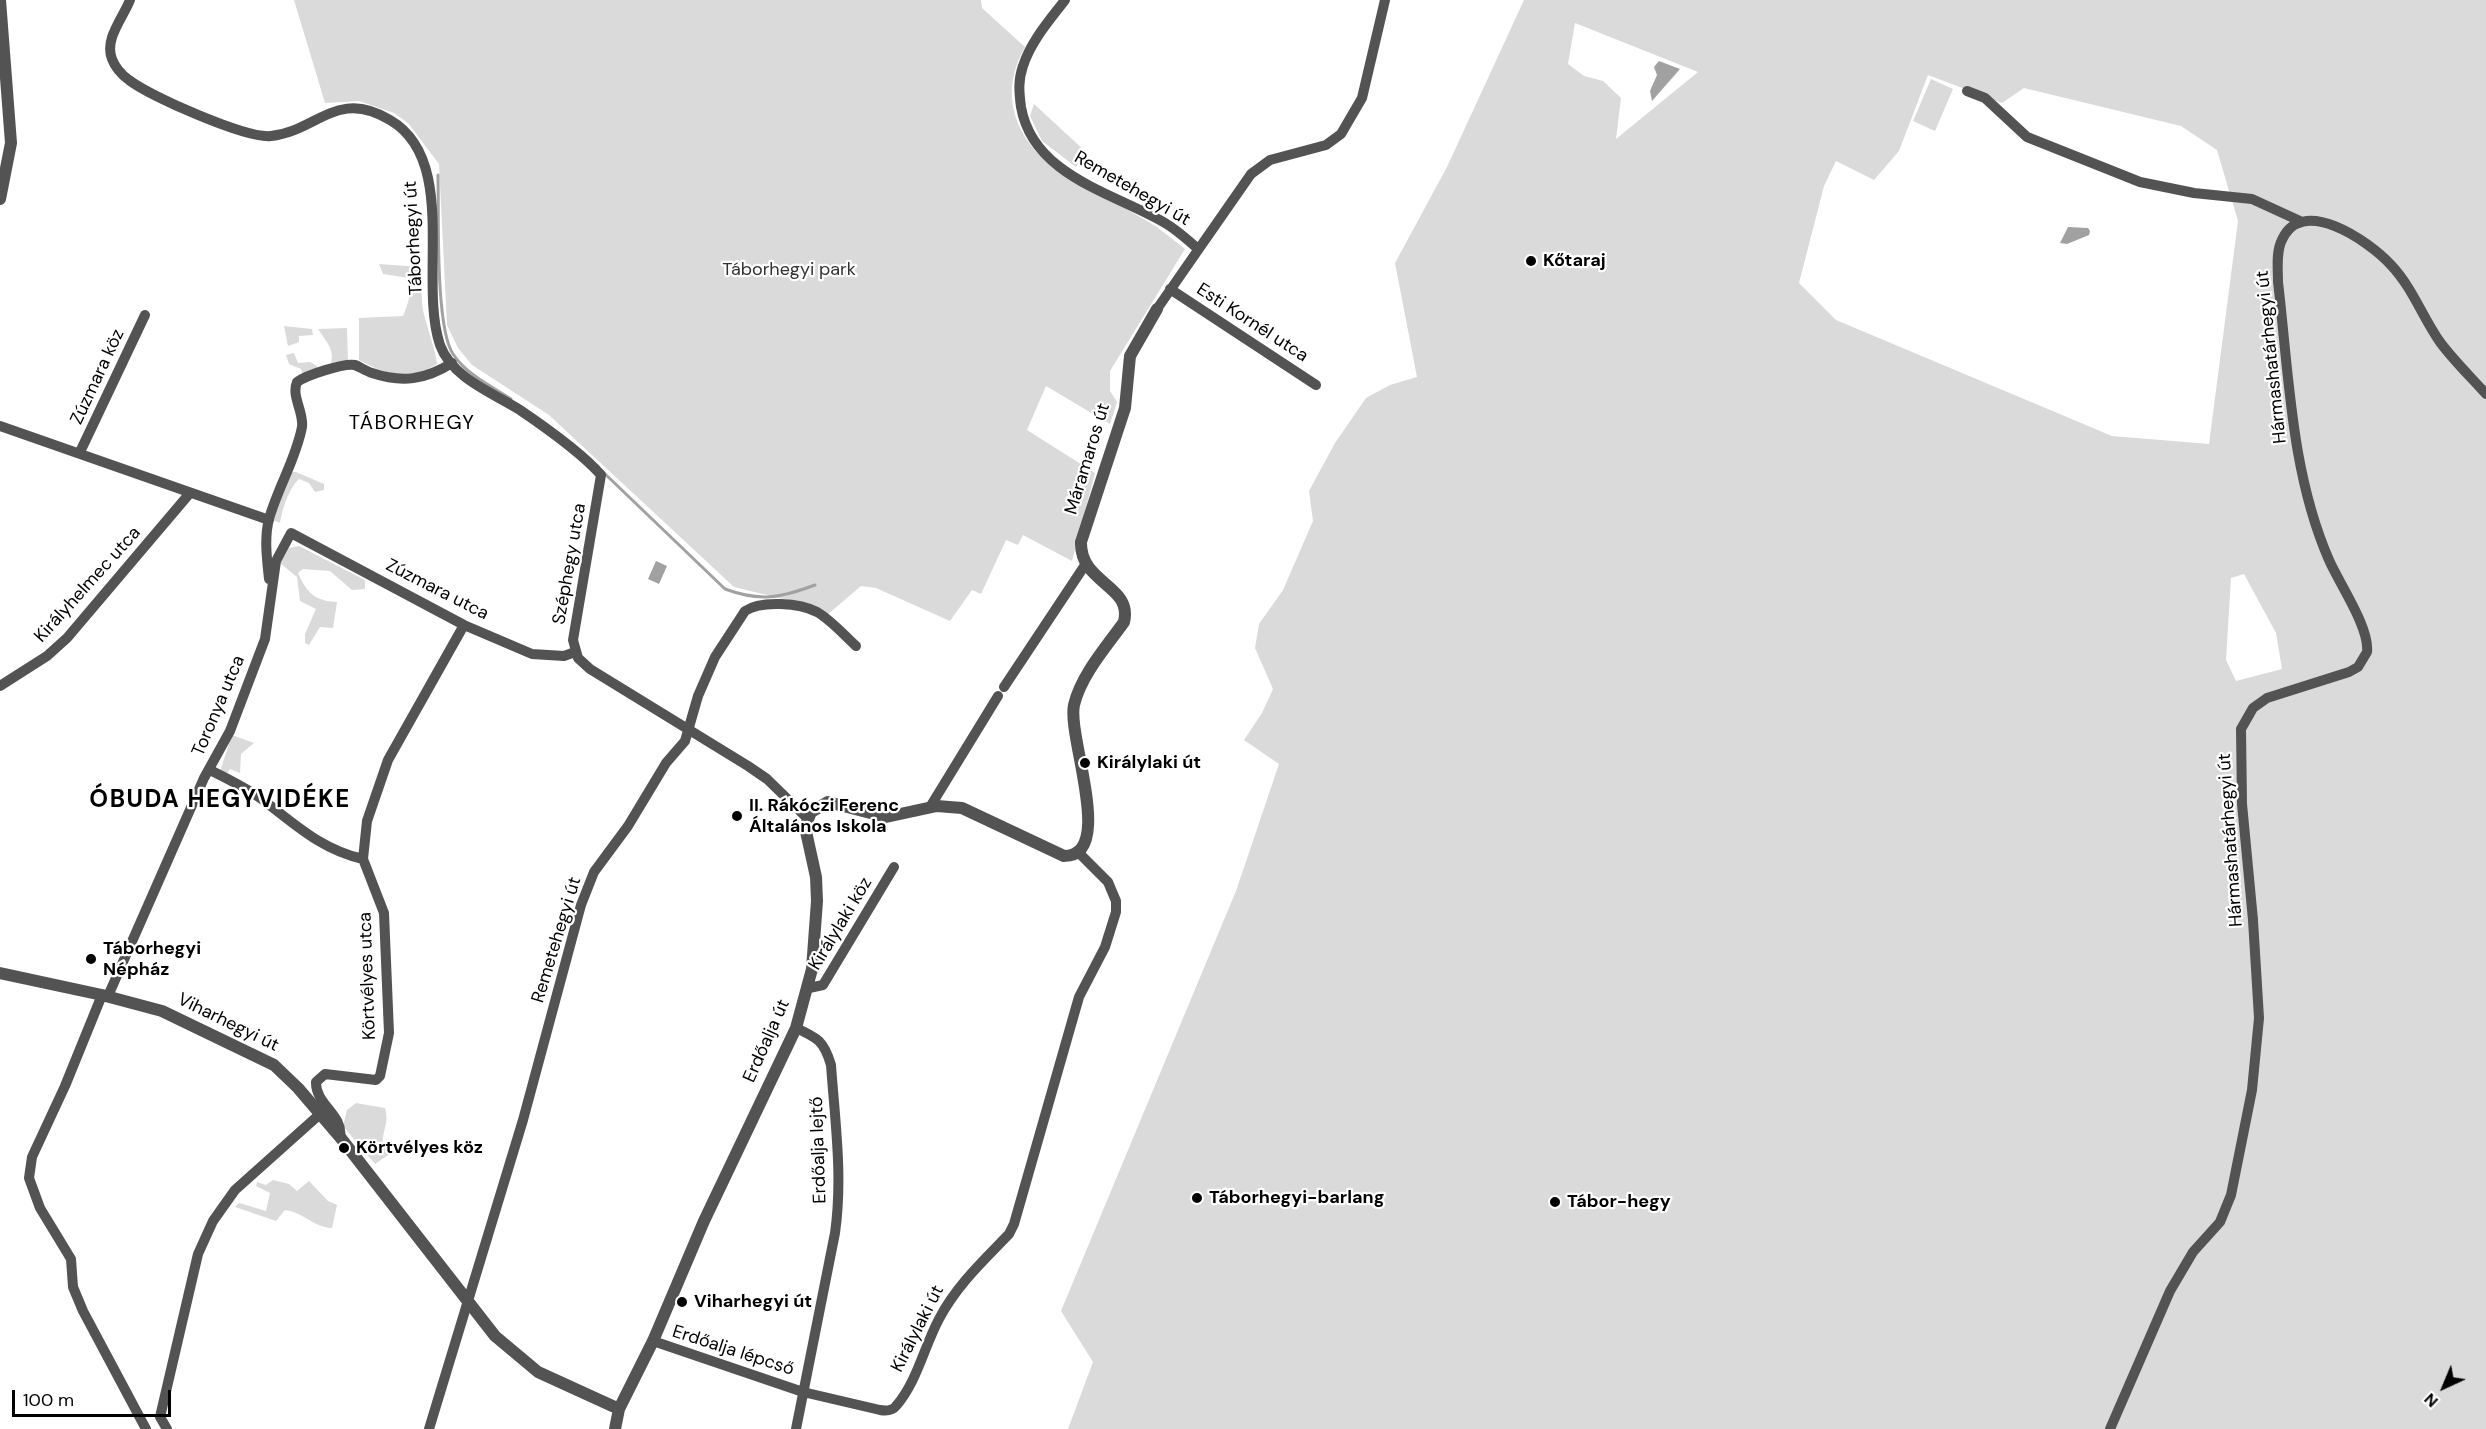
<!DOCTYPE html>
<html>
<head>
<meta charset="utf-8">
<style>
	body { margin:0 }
	#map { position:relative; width:2486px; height:1429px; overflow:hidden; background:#fff; font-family:"DM Sans",sans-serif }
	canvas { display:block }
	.north { position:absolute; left:2414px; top:1357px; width:60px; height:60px; -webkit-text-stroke:4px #fff; paint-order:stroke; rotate:224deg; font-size:16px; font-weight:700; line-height:24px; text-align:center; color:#000 }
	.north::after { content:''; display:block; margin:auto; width:21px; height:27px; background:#000; clip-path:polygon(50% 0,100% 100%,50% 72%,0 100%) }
	.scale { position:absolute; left:12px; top:1390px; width:159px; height:27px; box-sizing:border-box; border:3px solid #000; border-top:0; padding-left:8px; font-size:18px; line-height:21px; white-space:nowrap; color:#000; -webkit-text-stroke:4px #fff; paint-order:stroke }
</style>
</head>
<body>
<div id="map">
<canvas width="2486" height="1429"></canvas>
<div class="north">N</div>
<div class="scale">100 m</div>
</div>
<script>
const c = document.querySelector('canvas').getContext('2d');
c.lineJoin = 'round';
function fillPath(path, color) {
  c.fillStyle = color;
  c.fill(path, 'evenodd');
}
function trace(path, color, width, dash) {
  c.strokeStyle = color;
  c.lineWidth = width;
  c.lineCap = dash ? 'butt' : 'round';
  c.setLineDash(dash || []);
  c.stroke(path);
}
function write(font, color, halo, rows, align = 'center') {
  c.font = font + ' "DM Sans",sans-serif';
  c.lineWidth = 4.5;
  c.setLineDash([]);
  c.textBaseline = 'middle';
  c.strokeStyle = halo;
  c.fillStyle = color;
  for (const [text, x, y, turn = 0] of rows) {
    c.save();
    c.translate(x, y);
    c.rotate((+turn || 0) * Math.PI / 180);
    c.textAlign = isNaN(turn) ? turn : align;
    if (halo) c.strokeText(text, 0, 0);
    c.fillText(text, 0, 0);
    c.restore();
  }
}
const green = new Path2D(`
	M294,0H981L982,8L1025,47C1001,89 1011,131 1047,162L1157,227L1185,249L1110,371V391L1117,402L1110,424L1046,386L1027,430L1095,473L1072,561L1023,535L1018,545L1006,540L981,594L972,590L950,621L876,588L861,586L827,615L804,604L734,587L549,415L472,365L458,348L447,325L439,164L408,123L394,113L359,101L325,103Z
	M1524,0H2486V1429H1068L1093,1362L1061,1311L1236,891L1279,764L1244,740L1262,713L1273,689L1255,648L1259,624L1283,590L1313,521L1309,491L1335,443L1366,398L1390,385L1417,377L1395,263L1447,167ZM1575,23L1698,72L1616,139L1621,98L1603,81L1584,76L1568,64ZM1928,75L2002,103L2024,88L2181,126L2217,150L2238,221L2209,444L2112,436L1836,320L1799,283L1824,186L1836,161L1874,180L1899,151ZM2244,574L2276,633L2282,669L2236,681L2226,660L2231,578Z
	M1931,79L1953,89L1935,131L1913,121Z
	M1034,104L1086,152L1076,167L1042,141L1030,116Z
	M379,264L421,267C422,281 421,296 423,310C425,321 437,355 437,364C410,381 385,375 359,360V318L403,316C408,304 413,290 409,278L383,274Z
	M284,326L312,329L313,335L299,336V342L288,346Z
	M347,328L348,361L331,363C335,349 325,340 318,329Z
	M294,353L298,363L310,362L317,366V370L303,375L301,369L289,364L286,355Z
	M291,472H296L324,484V490L315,492L309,483L299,479C289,488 282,510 280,523L273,520C276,503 286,489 291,472Z
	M299,546L365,580V589L352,590L330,571L303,569L298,573C307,593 315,601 337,602L333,628L320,627L309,645L305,643V634L316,609L300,601L297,577L280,563L289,548Z
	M232,735L254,743L241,754L240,773L230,769L227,774L220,771Z
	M356,1103L385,1108C390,1124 381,1131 383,1147L394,1151L375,1164L343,1126L347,1110Z
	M273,1180L289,1184L297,1191L309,1181L328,1201L337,1205L332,1228C313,1227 305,1213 285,1210L276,1221L235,1207L239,1203L266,1211L270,1193L256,1186L257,1182L266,1185Z`);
const water = new Path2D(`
	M1659,61L1680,69L1652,101L1650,91L1657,75L1654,67Z
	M2068,227L2088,228L2090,231L2089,235L2067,244L2060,243Z
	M656,561L667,566L659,584L648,579Z`);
const stream = new Path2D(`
	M438,175C439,213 435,327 453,354C467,375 491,386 511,399
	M603,472L725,589C760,602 780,598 815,585`);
const minor = new Path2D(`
	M130,0C123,18 104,39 112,59C115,67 122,75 129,80C149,96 247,139 271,136C317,131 337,88 390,120C459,160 418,280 440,345C452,378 493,393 520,410C545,427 581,452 601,475L573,640L578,658L590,669L748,766L767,779L807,818
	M1065,0C1049,21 1031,41 1023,66C1018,80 1019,92 1021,107C1033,176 1114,193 1165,223C1177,230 1188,240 1198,249
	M1967,91L1985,98L2027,137L2140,182L2194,193L2252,199L2300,221
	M1170,289L1316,385
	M1157,309L1251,174L1270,160L1326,145L1341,134L1362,98L1385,0
	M0,426L269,520
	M80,452L145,315
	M269,579C267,560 264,538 269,519C278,487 296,459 302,427C304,412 291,396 297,382C307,375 343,363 355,365C360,367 366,371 372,373C402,383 425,380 452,363
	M0,686L47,656L67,638L190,493
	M1004,687L1085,565
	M210,770C228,779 247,788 263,800C296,825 322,850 363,859
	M930,807L998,696
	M809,988L823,985L894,867
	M102,995L65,1086L32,1157L29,1178L40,1208L71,1259L73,1287L83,1311L146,1429
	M108,996L204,778L230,731L265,639L276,561L291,533L464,625L532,654L564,656L575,652
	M796,1028C818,1038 824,1041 831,1065C835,1121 843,1177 835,1233L796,1429
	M340,1137C344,1115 315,1104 316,1082L325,1074L376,1080L380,1076L389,1033L384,913L363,859L367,821L388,760L464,625
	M653,1341L803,1392L880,1410C886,1411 892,1411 896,1406C917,1382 924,1347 939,1319C956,1286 983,1261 1009,1234L1014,1224L1079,997L1105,947L1116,912V901L1108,882L1078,852
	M167,1429L160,1417L198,1254L213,1221L235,1190L320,1114
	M429,1429L523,1120L581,905L594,872L628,826L666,763L685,741L698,696L715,657L745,611C761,600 800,603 817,612C831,620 844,635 856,646
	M2110,1429L2170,1291L2193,1252L2220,1222L2231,1195L2252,1090L2259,1018L2253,920L2242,804L2241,729L2253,708L2267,698L2349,672L2358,667L2367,652C2370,628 2339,583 2329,560C2291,473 2289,375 2278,282C2278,269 2276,254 2281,242C2300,193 2369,241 2391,265C2412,287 2423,318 2440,342C2454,361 2471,377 2486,394`);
const tertiary = new Path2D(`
	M0,199L11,143L0,0
	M0,973L102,995L162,1011L274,1065L298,1088L340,1137L495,1336L538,1372L619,1409
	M615,1429L619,1409L653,1341L704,1221L796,1028L812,969L817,901L816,877L805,827L811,812L828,802L886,817L937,806L962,808L1064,856C1116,856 1067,737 1074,705C1081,675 1107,646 1124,622C1133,585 1080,584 1081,542L1125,408L1130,356L1157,309`);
const markers = [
	[1531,261,6,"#000"],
	[1085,763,6,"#000"],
	[737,816,6,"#000"],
	[91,959,6,"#000"],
	[344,1148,6,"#000"],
	[1197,1198,6,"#000"],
	[1555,1202,6,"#000"],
	[682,1302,6,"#000"]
];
const streetNames = [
	["Remetehegyi út",1132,189,30],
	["Táborhegyi út",414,238,-93],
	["Esti Kornél utca",1252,323,33],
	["Hármashatárhegyi út",2272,357,-96],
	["Zúzmara köz",98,377,-65],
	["Máramaros út",1088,459,-73],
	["Széphegy utca",570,564,-80],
	["Királyhelmec utca",88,585,-48],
	["Zúzmara utca",437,590,27],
	["Toronya utca",219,706,-67],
	["Hármashatárhegyi út",2231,840,-94],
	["Királylaki köz",841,924,-59],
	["Remetehegyi út",557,940,-73],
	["Körtvélyes utca",368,976,-92],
	["Viharhegyi út",228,1023,26],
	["Erdőalja út",767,1041,-66],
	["Erdőalja lejtő",819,1150,-92],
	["Királylaki út",918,1329,-63],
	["Erdőalja lépcső",733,1351,18]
];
const poiNames = [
	["Kőtaraj",1543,261],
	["Királylaki út",1097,763],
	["II. Rákóczi Ferenc",749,806],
	["Általános Iskola",749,827],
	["Táborhegyi",103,949],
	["Népház",103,970],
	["Körtvélyes köz",356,1148],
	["Táborhegyi-barlang",1209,1198],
	["Tábor-hegy",1567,1202],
	["Viharhegyi út",694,1302]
];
const parkNames = [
	["Táborhegyi park",789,270]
];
const neighbourhoodNames = [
	["TÁBORHEGY",412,424]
];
const districtNames = [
	["ÓBUDA HEGYVIDÉKE",220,801]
];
fillPath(green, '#dadada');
fillPath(water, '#a1a1a1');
trace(stream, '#a1a1a1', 3);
trace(minor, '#535353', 10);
trace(tertiary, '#535353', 12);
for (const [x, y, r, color] of markers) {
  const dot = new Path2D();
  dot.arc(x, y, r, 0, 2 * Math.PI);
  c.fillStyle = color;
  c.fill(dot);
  trace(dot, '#fff', 2);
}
write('18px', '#000', '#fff', streetNames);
write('bold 18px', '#000', '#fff', poiNames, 'left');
write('18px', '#313131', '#fff', parkNames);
c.letterSpacing = '1.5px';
write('20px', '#000', '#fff', neighbourhoodNames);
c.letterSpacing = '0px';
c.letterSpacing = '1.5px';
write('bold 24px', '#000', '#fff', districtNames);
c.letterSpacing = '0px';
</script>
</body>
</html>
